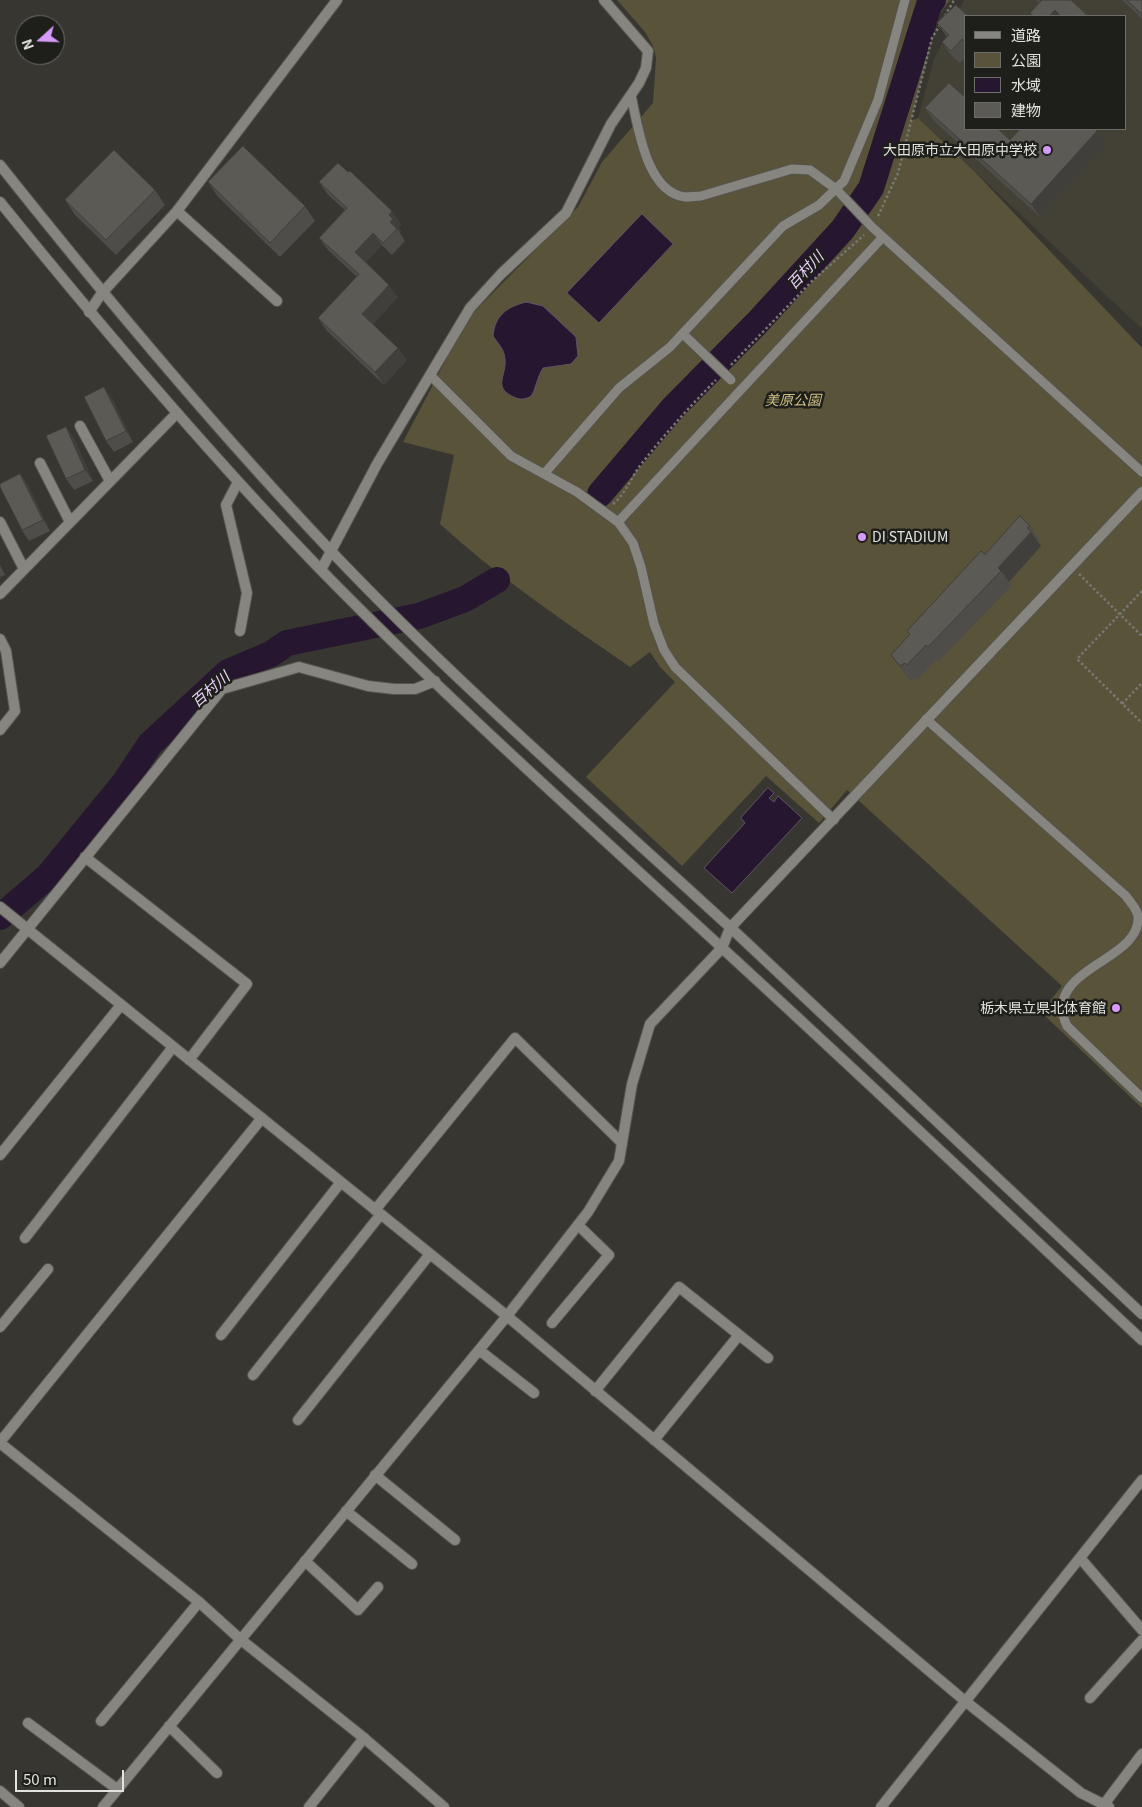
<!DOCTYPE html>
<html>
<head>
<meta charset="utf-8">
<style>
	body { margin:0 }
	#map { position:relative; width:1142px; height:1807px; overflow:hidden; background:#373631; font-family:Georgia,"Noto Sans JP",serif }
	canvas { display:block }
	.legend { position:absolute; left:964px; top:15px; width:162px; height:115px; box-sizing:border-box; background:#1e1e1b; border:1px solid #6c6c69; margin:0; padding:6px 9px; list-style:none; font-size:15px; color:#e2e2df }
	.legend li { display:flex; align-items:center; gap:10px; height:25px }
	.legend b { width:25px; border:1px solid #6c6c69 }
	.north { position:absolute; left:15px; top:15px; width:50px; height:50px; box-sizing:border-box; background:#1e1e1b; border:1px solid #6c6c69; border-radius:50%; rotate:250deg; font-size:14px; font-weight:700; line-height:20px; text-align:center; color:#e2e2df }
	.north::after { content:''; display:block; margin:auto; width:18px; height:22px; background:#d69bfa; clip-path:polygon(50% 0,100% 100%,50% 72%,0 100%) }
	.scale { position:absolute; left:15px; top:1770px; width:109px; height:22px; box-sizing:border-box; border:2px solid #e2e2df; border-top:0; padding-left:6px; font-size:15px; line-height:18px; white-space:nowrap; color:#e2e2df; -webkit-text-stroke:4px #1e1e1b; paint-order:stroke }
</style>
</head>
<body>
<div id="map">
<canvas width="1142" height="1807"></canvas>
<ul class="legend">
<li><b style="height:6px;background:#86857f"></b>道路</li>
<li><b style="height:14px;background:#585339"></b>公園</li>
<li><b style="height:14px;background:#261630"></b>水域</li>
<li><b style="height:14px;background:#5b5a55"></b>建物</li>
</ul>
<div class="north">N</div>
<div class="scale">50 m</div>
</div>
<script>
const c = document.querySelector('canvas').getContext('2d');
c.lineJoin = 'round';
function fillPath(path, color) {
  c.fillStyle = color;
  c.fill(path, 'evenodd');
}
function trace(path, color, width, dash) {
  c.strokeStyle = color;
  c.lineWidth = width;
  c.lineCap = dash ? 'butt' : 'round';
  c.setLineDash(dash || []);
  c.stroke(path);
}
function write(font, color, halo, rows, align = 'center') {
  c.font = font + ' Georgia,"Noto Sans JP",serif';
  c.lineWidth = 5;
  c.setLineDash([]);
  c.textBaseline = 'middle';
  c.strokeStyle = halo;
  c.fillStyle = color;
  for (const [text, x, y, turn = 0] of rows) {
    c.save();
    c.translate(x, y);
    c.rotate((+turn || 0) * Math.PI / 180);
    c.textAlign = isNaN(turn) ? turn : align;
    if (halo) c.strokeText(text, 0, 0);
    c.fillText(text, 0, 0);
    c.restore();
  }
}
const built = new Path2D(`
	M964,0H1142V329L918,118L934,59ZM966,16H1126V129H966Z`);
const green = new Path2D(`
	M617,0H950L938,16L911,121L918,118L974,171L1142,348V1108L1041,1012L1062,986L847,790L819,823L766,776L682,866L586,777L675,682L660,667L650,652L630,667C565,622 498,577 440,524L454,455L403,442L451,350L474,312L578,207L602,162L653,103L656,58L653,46L645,32Z`);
const water = new Path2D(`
	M642,214L673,244L599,323L567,293Z
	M526,302L543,306L576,337L578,356L571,364L543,368C537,377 535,392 531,396C527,399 521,400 516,398C491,388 507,376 505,359C504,348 498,344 493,336C495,315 507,307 526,302Z
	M768,788L774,793L769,798L774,802L778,796L802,818L732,893L704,868L745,823L741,818Z`);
const river = new Path2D(`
	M600,494L673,408L757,323L843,229L871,188L929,5L933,0
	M0,917L48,876L124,783L150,744L228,672L271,654L287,643L419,616L465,599L497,580`);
const path = new Path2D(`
	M945,16L954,0
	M878,216L898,173L932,38L940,25
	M731,365L811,282L864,235
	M613,504C627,492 631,477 642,463C665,434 690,406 716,380
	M1079,574L1142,636
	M1142,591L1077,659L1142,723
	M1122,704L1142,683`);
const service = new Path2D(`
	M631,95C638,126 646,192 685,197C690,197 696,196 701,196L792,169L810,170L836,189L872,227L1142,472
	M683,334L704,354
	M431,376L511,456L577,492L618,522L633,543L641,567L654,624L664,650L675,667L834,820
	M544,474L619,388L670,347L783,226L819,205L844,181L878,100L905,0
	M618,522L883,237
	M926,719L1126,896C1130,902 1137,909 1138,916C1142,962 1040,968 1067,1026L1142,1098`);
const minor = new Path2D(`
	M177,211L277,301
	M89,312L102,293L177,211L337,0
	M80,426L110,481
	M40,463L70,522
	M238,482L226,505L247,593L240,631
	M0,522L24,569
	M0,594L177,413
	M0,639L6,651L15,711L0,730
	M85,857L247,984L189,1060
	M0,907L507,1316L965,1701L1081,1793L1109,1807
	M0,963L222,689L299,667L368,686L394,689H415L435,681
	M0,1155L121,1005
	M375,1210L515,1038L622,1143
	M25,1238L173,1047
	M552,1323L609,1255L578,1225
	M0,1327L48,1269
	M221,1335L341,1182
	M479,1350L534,1393
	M253,1375L381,1214
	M595,1391L679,1287L768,1358
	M298,1420L430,1254
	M654,1440L739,1335
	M0,1442L262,1118
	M346,1511L412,1564
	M1081,1559L1142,1630
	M1090,1698L1142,1640
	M101,1721L199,1602
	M28,1723L117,1789
	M169,1726L217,1773
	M0,1791L19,1807
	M103,1807L507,1316
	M309,1807L364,1738
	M1102,1807L1142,1754`);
const tertiary = new Path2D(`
	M0,165C105,297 213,426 329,549C456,683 596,804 732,929C869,1056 1005,1185 1142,1314
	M0,202C102,328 207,452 320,569C448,700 586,823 721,947C863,1077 1002,1209 1142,1340
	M321,570L377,464L470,308L501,274L566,213L611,124L639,83L646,68L648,51L604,0
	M507,1316L588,1212L619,1161L632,1084L650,1024L722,948L730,928L1142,492
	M0,1443L199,1602L240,1639L364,1738L444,1807
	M375,1475L455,1540
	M305,1561L358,1610L378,1587
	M881,1807L1142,1480`);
const serviceBridge = new Path2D(`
	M704,354L731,380`);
const wall = new Path2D(`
	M1036,0H1071L1088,16H1032L1030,13L1039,3Z
	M1122,0H1142V19Z
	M966,16V57L960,63L951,55L942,42L947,37L937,23Z
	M925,108L1010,140L1020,129H1101L1098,132L1106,144L1040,217L934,121Z
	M208,182L305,206L315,221L280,257L218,197Z
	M319,182L392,211L401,224L398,227L401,231L400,233L405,241L392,255L382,245L366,262L398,297L373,324L398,348L407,360L384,385L327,331L318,318L357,277L328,250L319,238L345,210L328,195Z
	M155,190L165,205L116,255L75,215L65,200Z
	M112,398L133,442L114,452L106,441Z
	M66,427L74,438L93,481L74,490L66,479Z
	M20,474L28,485L50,531L29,541L22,530Z
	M1030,526L1040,540L1038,542L1041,546L1009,582L1012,585L938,662L936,660L917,680L915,678L911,681L901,669L891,655L910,635L907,631L985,554Z
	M0,565L5,575L0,577Z`);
const shadedWall = new Path2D(`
	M1055,10L1059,16H1049Z
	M1126,90L1130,96L1126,101Z
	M1092,129H1101L1098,132L1106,144L1040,217L1031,204Z
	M392,211L401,224L398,227L401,231L400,233L397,229L390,222L389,215Z
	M373,233L382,245L364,265L355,252Z
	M389,285L398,297L371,326L362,314Z
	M398,348L407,360L384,385L375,372Z
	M104,387L112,398L133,442L126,431Z
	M66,427L74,438L93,481L85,470Z
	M20,474L28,485L50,531L43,520Z
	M1031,532L1041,546L1009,582L1001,571L998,568Z`);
const building = new Path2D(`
	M1040,0H1071L1088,16H1061L1055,10L1049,16H1033L1030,13L1041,1Z
	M1127,0H1142V14Z
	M956,5L968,16H966V43L962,39L951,51L942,42L949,35L937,23Z
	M949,83L966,98V129H998L1010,140L1020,129H1095L1097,131L1031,204L925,108Z
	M243,146L305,206L270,243L208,182Z
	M114,150L155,190L106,240L65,200Z
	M338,163L348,172L350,171L392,211L389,215L393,219L390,222L397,229L383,243L373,233L355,252L389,285L362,314L398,348L375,372L318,318L359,274L319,238L347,208L319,182Z
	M104,387L126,431L106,441L84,397Z
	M66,427L85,470L66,479L46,436Z
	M20,474L43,520L22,530L0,487V484Z
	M1020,516L1030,526L1027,528L1031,532L998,568L1001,571L928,647L926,645L907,665L905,663L900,666L891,655L910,634L907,631L981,551L985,554Z`);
const markers = [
	[1047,150,5,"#d69bfa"],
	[862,537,5,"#d69bfa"],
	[1116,1008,5,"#d69bfa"]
];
const poiNames = [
	["大田原市立大田原中学校",1037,150],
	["DI STADIUM",872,537,"left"],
	["栃木県立県北体育館",1106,1008]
];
const parkNames = [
	["美原公園",793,400]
];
const waterNames = [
	["百村川",805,270,-47],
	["百村川",210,689,-41]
];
fillPath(built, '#434135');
fillPath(green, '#585339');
fillPath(water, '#261630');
trace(water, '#5e5364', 1);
trace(river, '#261630', 26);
trace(service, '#565550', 11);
trace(minor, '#565550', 12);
trace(tertiary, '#565550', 12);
trace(path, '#787873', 2.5, [2.5, 2.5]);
trace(service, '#86857f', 9);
trace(minor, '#86857f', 10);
trace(tertiary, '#86857f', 10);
trace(serviceBridge, '#565550', 11, []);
trace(serviceBridge, '#86857f', 9);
fillPath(wall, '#4e4d49');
fillPath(shadedWall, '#403f3c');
fillPath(building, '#5b5a55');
trace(building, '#403f3c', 1);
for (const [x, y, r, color] of markers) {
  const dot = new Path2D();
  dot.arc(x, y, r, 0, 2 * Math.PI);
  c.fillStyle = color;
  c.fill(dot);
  trace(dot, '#1e1e1b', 2);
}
write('14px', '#e2e2df', '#1e1e1b', poiNames, 'right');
write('italic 14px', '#cec182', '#1e1e1b', parkNames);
write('italic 15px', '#edd2ff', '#1e1e1b', waterNames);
</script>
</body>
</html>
